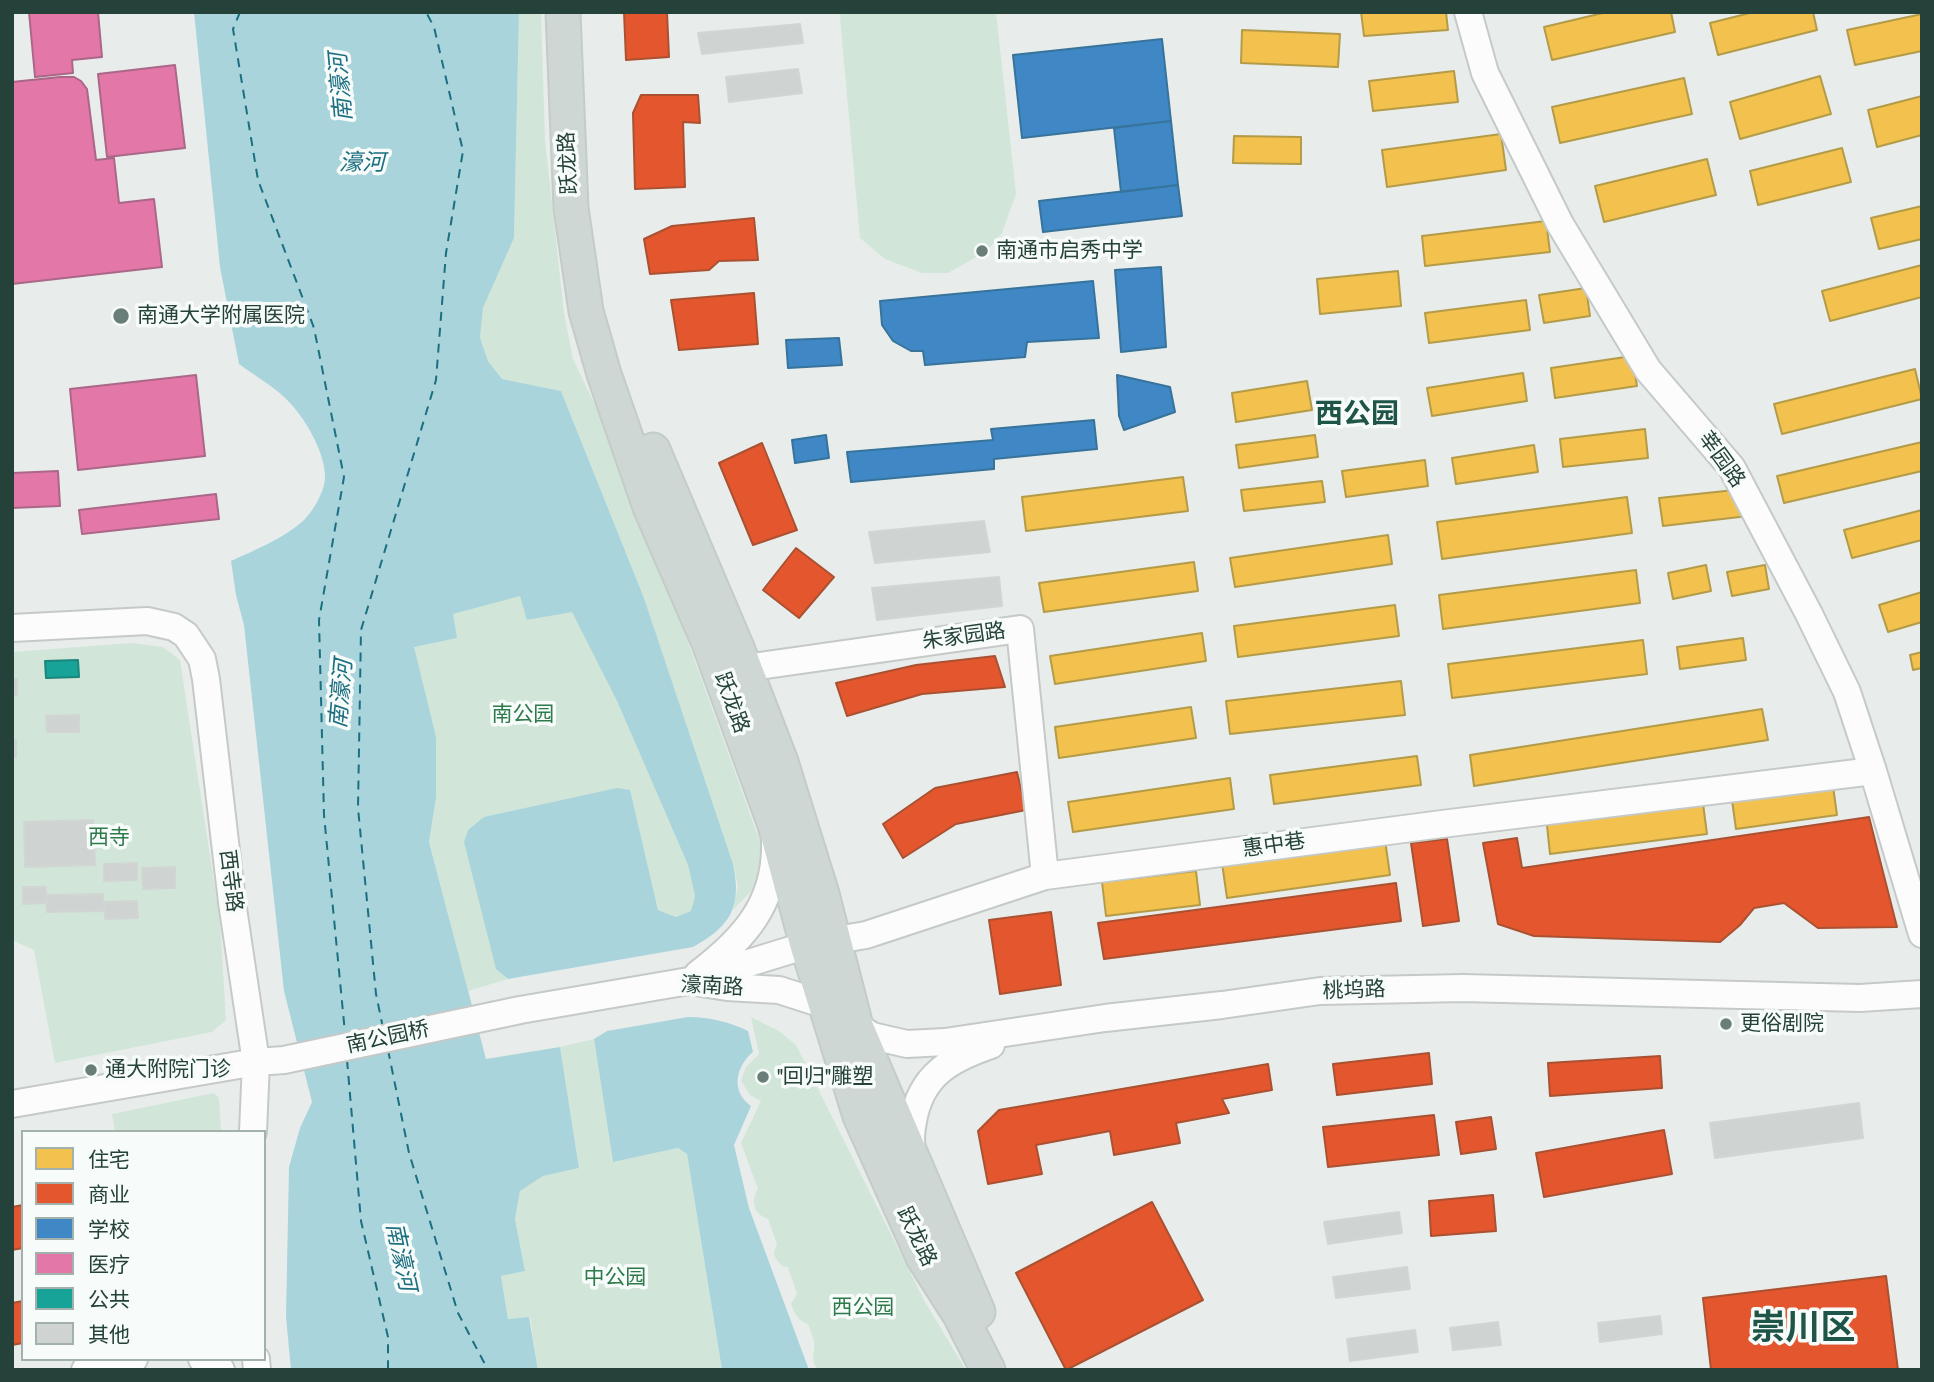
<!DOCTYPE html>
<html>
<head>
<meta charset="utf-8">
<style>
	body { margin:0 }
	#map { position:relative; width:1934px; height:1382px; overflow:hidden; background:#e8edeb; font-family:"Archivo Narrow","Noto Sans SC",sans-serif }
	canvas { display:block }
	.frame { position:absolute; inset:0; border:14px solid #24423a; pointer-events:none }
	.legend { position:absolute; left:21px; top:1130px; width:245px; height:231px; box-sizing:border-box; background:#f7fbf9; border:2px solid #a3b1ad; margin:0; padding:9px 12px; list-style:none; font-size:21px; color:#24423a }
	.legend li { display:flex; align-items:center; gap:14px; height:35px }
	.legend b { width:35px; border:2px solid #a3b1ad }
</style>
</head>
<body>
<div id="map">
<canvas width="1934" height="1382"></canvas>
<div class="frame"></div>
<ul class="legend">
<li><b style="height:19px;background:#f2c14e"></b>住宅</li>
<li><b style="height:19px;background:#e4572e"></b>商业</li>
<li><b style="height:19px;background:#3f88c5"></b>学校</li>
<li><b style="height:19px;background:#e377a8"></b>医疗</li>
<li><b style="height:19px;background:#17a398"></b>公共</li>
<li><b style="height:19px;background:#cfd4d2"></b>其他</li>
</ul>
</div>
<script>
const c = document.querySelector('canvas').getContext('2d');
c.lineJoin = 'round';
function fillPath(path, color) {
  c.fillStyle = color;
  c.fill(path, 'evenodd');
}
function trace(path, color, width, dash) {
  c.strokeStyle = color;
  c.lineWidth = width;
  c.lineCap = dash ? 'butt' : 'round';
  c.setLineDash(dash || []);
  c.stroke(path);
}
function write(font, color, halo, rows, align = 'center') {
  c.font = font + ' "Archivo Narrow","Noto Sans SC",sans-serif';
  c.lineWidth = 7;
  c.setLineDash([]);
  c.textBaseline = 'middle';
  c.strokeStyle = halo;
  c.fillStyle = color;
  for (const [text, x, y, turn = 0] of rows) {
    c.save();
    c.translate(x, y);
    c.rotate((+turn || 0) * Math.PI / 180);
    c.textAlign = isNaN(turn) ? turn : align;
    if (halo) c.strokeText(text, 0, 0);
    c.fillText(text, 0, 0);
    c.restore();
  }
}
const green = new Path2D(`
	M519,12H541L545,140L564,313L573,359L599,413L687,639L767,861L762,880L733,910L738,886L733,864L644,598L561,391L502,379L488,361L480,338L483,308L514,238Z
	M841,12H996L1016,194L1002,233L987,251L948,273H922L885,259L860,238L840,18Z
	M521,595L528,620L572,611L617,701L688,865L695,896L691,911L676,917L658,910L629,790L496,969L508,979L468,991L429,842L436,798L414,646L456,638L452,614Z
	M131,643L163,647L180,660L220,921L226,1020L212,1032L55,1063L34,950L12,940V652Z
	M751,1017L779,1031L796,1045L925,1302L966,1370H818C809,1359 816,1352 814,1342C813,1336 810,1330 808,1324C797,1320 795,1314 791,1304L797,1294L788,1267L782,1266C775,1258 771,1254 777,1245L768,1219C754,1214 750,1202 758,1189L741,1143L761,1101L750,1095L741,1081L746,1067L759,1054Z
	M594,1039L613,1162L678,1148L687,1154L722,1370H538L530,1317L508,1319L501,1276L525,1271L515,1219L520,1191L543,1176L579,1168L560,1047Z
	M214,1093L219,1098L221,1132H115L112,1114Z`);
const water = new Path2D(`
	M194,12H519L514,238L483,308L480,338L488,361L502,379L561,391L644,598L733,864C742,907 731,926 693,947L508,979L496,969L464,842L468,830L484,817L617,788L630,790L658,910L676,917L691,911L695,896L688,865L617,701L572,612L527,620L520,596L453,614L457,638L414,647L436,737V798L429,842L486,1059L560,1047L579,1168L543,1176L520,1191L515,1219L525,1271L501,1276L508,1319L529,1317L538,1370H291L286,1317L289,1167L300,1128L312,1102L284,991L244,625L236,595L231,561C255,550 282,539 302,522C313,512 326,490 325,475C324,451 306,420 290,403C277,388 255,376 239,364L220,267Z
	M688,1017C710,1017 729,1022 748,1031L753,1052C736,1066 730,1091 751,1106L734,1145L749,1208L809,1370H722L687,1154L678,1148L613,1162L594,1039L607,1031Z`);
const homes = new Path2D(`
	M1361,12H1446L1448,30L1364,36Z
	M1607,12H1671L1675,32L1552,60L1544,27Z
	M1754,12H1813L1817,30L1718,55L1710,23Z
	M1922,14V51L1855,65L1847,30Z
	M1242,30L1340,34L1338,67L1241,63Z
	M1454,71L1458,102L1373,111L1369,81Z
	M1820,76L1831,114L1740,139L1730,102Z
	M1684,78L1692,114L1560,143L1552,107Z
	M1922,96V135L1877,147L1868,110Z
	M1501,134L1506,170L1387,187L1382,150Z
	M1234,136L1301,137V164L1233,163Z
	M1842,148L1851,182L1758,205L1750,171Z
	M1707,159L1716,195L1604,222L1595,186Z
	M1922,206V239L1879,249L1871,218Z
	M1546,221L1550,252L1425,266L1422,236Z
	M1922,265V297L1830,321L1822,291Z
	M1398,271L1401,306L1320,314L1317,279Z
	M1586,288L1590,316L1544,323L1539,295Z
	M1526,300L1530,330L1429,343L1425,313Z
	M1632,356L1637,386L1555,398L1551,368Z
	M1915,369L1922,399L1782,434L1774,404Z
	M1523,373L1527,401L1432,416L1427,388Z
	M1307,381L1312,410L1236,422L1232,393Z
	M1645,429L1648,458L1563,467L1560,439Z
	M1315,435L1318,457L1239,468L1236,445Z
	M1922,442V471L1784,503L1777,476Z
	M1534,445L1538,472L1456,484L1452,458Z
	M1425,460L1428,486L1346,497L1342,471Z
	M1183,477L1188,511L1026,531L1022,497Z
	M1322,481L1325,502L1244,511L1241,490Z
	M1744,489L1748,516L1663,526L1659,498Z
	M1627,497L1632,533L1442,559L1437,522Z
	M1922,510V540L1852,558L1844,530Z
	M1388,535L1392,564L1235,587L1230,558Z
	M1194,562L1198,591L1044,612L1039,583Z
	M1706,565L1711,591L1673,599L1668,573Z
	M1765,565L1769,589L1732,596L1727,572Z
	M1636,570L1640,603L1443,629L1439,595Z
	M1922,592V622L1888,632L1879,605Z
	M1395,605L1399,636L1238,657L1234,626Z
	M1202,633L1206,661L1055,684L1050,656Z
	M1743,638L1746,660L1680,669L1677,647Z
	M1643,640L1647,674L1452,698L1448,664Z
	M1922,652V668L1913,670L1910,655Z
	M1401,681L1405,715L1230,734L1226,701Z
	M1191,707L1196,738L1059,758L1055,727Z
	M1762,709L1768,740L1474,786L1470,755Z
	M1417,756L1421,785L1274,804L1270,775Z
	M1230,778L1234,809L1073,832L1068,802Z
	M1832,779L1837,815L1736,829L1731,793Z
	M1702,796L1707,834L1550,854L1546,816Z
	M1385,840L1390,875L1227,898L1222,863Z
	M1196,871L1200,905L1106,916L1102,882Z`);
const shops = new Path2D(`
	M624,12H667L669,57L626,60Z
	M641,95H698L700,123L683,122L685,187L635,189L633,113Z
	M754,218L758,260L719,261L709,270L650,274L644,239L672,226Z
	M754,293L758,344L679,350L671,300Z
	M762,443L797,530L753,545L719,463Z
	M796,548L834,577L799,618L763,590Z
	M995,656L1005,687L922,694L847,716L836,683L916,665Z
	M1017,772L1026,810L956,824L903,858L883,824L935,788Z
	M1869,817L1897,927L1818,928L1784,903L1754,908L1740,925L1720,942L1534,936L1498,924L1483,843L1517,838L1522,868Z
	M1447,839L1459,921L1423,926L1411,843Z
	M1396,883L1401,921L1104,959L1098,923Z
	M1051,912L1061,985L1000,994L989,920Z
	M1429,1053L1432,1084L1337,1095L1333,1064Z
	M1660,1056L1662,1088L1550,1096L1548,1063Z
	M1268,1064L1272,1090L1222,1099L1229,1113L1176,1123L1180,1143L1114,1155L1110,1131L1036,1145L1042,1174L988,1184L978,1131L999,1110Z
	M1434,1115L1439,1155L1328,1167L1323,1127Z
	M1491,1117L1496,1149L1461,1154L1456,1122Z
	M1664,1130L1672,1174L1544,1197L1536,1153Z
	M1493,1195L1496,1231L1431,1236L1429,1201Z
	M1152,1202L1203,1300L1066,1370L1016,1273Z
	M23,1205V1248L12,1250V1207Z
	M1886,1276L1898,1370H1711L1703,1298Z
	M23,1301V1343L12,1345V1303Z`);
const schools = new Path2D(`
	M1162,39L1171,121L1022,138L1013,55Z
	M1171,121L1178,185L1121,192L1114,128Z
	M1178,185L1182,216L1043,232L1039,201Z
	M1161,267L1166,347L1121,352L1115,270Z
	M1093,281L1099,338L1027,342L1025,357L925,365L923,351H911L893,341L882,325L880,301Z
	M839,338L842,365L788,368L786,340Z
	M1117,375L1170,387L1175,412L1124,430L1119,416Z
	M1094,420L1097,449L994,459V469L851,482L847,452L993,440L991,429Z
	M826,435L829,458L795,463L792,440Z`);
const health = new Path2D(`
	M29,12H98L102,57L72,60L73,73L35,77Z
	M175,65L185,148L107,157L98,74Z
	M60,77H74L81,81L87,89L96,160L114,158L119,203L154,199L162,267L12,284V82Z
	M196,375L205,456L78,470L70,389Z
	M58,471L60,506L12,508V473Z
	M216,494L219,519L82,534L79,510Z`);
const public = new Path2D(`
	M78,660L79,677L46,678L45,661Z`);
const ferry = new Path2D(`
	M240,12L233,29L258,180L314,328L344,477L319,620L324,815L345,1033
	M383,1028L376,994L358,808L361,630L436,380L446,253L463,151L434,27L426,12
	M388,1050L409,1153L458,1313L488,1370
	M347,1060L361,1221L388,1337V1370`);
const building = new Path2D(`
	M800,24L803,43L702,54L698,33Z
	M798,69L802,93L729,102L726,77Z
	M984,521L990,552L875,563L869,532Z
	M999,577L1002,606L877,620L872,588Z
	M12,679H17V695L12,696Z
	M79,715V732H47L46,716Z
	M12,740H16V757H12Z
	M93,820L95,865L25,867L24,822Z
	M137,863V880L104,881V864Z
	M175,867V888L143,889L142,868Z
	M23,887H46V903L23,904Z
	M103,894L104,911L47,912L46,895Z
	M137,901L138,918L105,919L104,902Z
	M1859,1103L1863,1138L1715,1158L1710,1123Z
	M1399,1212L1402,1233L1328,1244L1324,1222Z
	M1407,1267L1410,1289L1336,1298L1333,1277Z
	M1660,1316L1662,1334L1600,1342L1598,1323Z
	M1498,1322L1501,1345L1453,1350L1450,1328Z
	M1415,1330L1418,1352L1350,1361L1347,1339Z`);
const minor = new Path2D(`
	M1468,12L1485,73L1560,224L1648,370L1732,468L1809,614L1847,692L1873,771L1922,934
	M12,628L147,621L174,627L186,635L202,659L206,679L232,902L256,1062L253,1132
	M745,668L1020,629L1045,876
	M698,974C744,939 777,903 775,841
	M700,978L807,945L866,935L1045,876L1442,824L1873,771
	M12,1104L256,1062L284,1060L520,1010L689,981L727,987L779,990L826,1005L872,1036L907,1044L945,1042L1105,1018L1222,1005L1320,991L1463,988L1860,998L1922,994
	M913,1154C910,1144 911,1131 913,1121C921,1075 950,1059 991,1045
	M202,1359L221,1370
	M256,1359L257,1370
	M85,1370L134,1359`);
const major = new Path2D(`
	M563,12L571,208L586,311L604,374L650,507L709,643L775,825L807,945L860,1116L923,1257L960,1315L988,1370
	M653,450L737,648L781,762L822,894L856,1026L978,1312`);
const markers = [
	[982,251,7,"#697e78"],
	[121,316,9,"#697e78"],
	[1726,1024,7,"#697e78"],
	[91,1070,7,"#697e78"],
	[763,1077,7,"#697e78"]
];
const streetNames = [
	["跃龙路",569,163,-93],
	["莘园路",1721,460,54],
	["朱家园路",964,637,-8],
	["跃龙路",731,703,70],
	["惠中巷",1274,846,-8],
	["西寺路",230,881,83],
	["濠南路",712,987,3],
	["桃坞路",1354,991,-2],
	["南公园桥",388,1038,-12],
	["跃龙路",916,1237,64]
];
const poiNames = [
	["南通市启秀中学",996,251],
	["南通大学附属医院",137,316],
	["更俗剧院",1740,1024],
	["通大附院门诊",105,1070],
	["\"回归\"雕塑",777,1077]
];
const parkNames = [
	["南公园",523,715],
	["西寺",109,838],
	["中公园",615,1278],
	["西公园",863,1308]
];
const waterNames = [
	["南濠河",342,87,-95],
	["濠河",362,164],
	["南濠河",342,694,-85],
	["南濠河",400,1257,78]
];
const districtNames = [
	["西公园",1357,415]
];
const townNames = [
	["崇川区",1803,1330]
];
fillPath(green, '#d1e6d8');
fillPath(water, '#a9d4db');
fillPath(homes, '#f2c14e');
trace(homes, '#b49b48', 2);
fillPath(shops, '#e4572e');
trace(shops, '#aa5132', 2);
fillPath(schools, '#3f88c5');
trace(schools, '#37739b', 2);
fillPath(health, '#e377a8');
trace(health, '#aa6787', 2);
fillPath(public, '#17a398');
trace(public, '#1b867c', 2);
trace(ferry, '#1c6f80', 2, [9, 7]);
fillPath(building, '#cfd4d2');
trace(building, '#d1d6d4', 2);
trace(minor, '#c5cac8', 30);
trace(major, '#c3ccc9', 37);
trace(minor, '#fcfcfc', 26);
trace(major, '#cfd7d5', 33);
for (const [x, y, r, color] of markers) {
  const dot = new Path2D();
  dot.arc(x, y, r, 0, 2 * Math.PI);
  c.fillStyle = color;
  c.fill(dot);
  trace(dot, '#f7fbf9', 2.5);
}
write('21px', '#24423a', '#f7fbf9', streetNames);
write('21px', '#24423a', '#f7fbf9', poiNames, 'left');
write('21px', '#2d7a4b', '#f7fbf9', parkNames);
write('italic 23px', '#1c6f80', '#f7fbf9', waterNames);
write('bold 28px', '#1f5548', '#f7fbf9', districtNames);
write('bold 35px', '#1f5548', '#f7fbf9', townNames);
</script>
</body>
</html>
